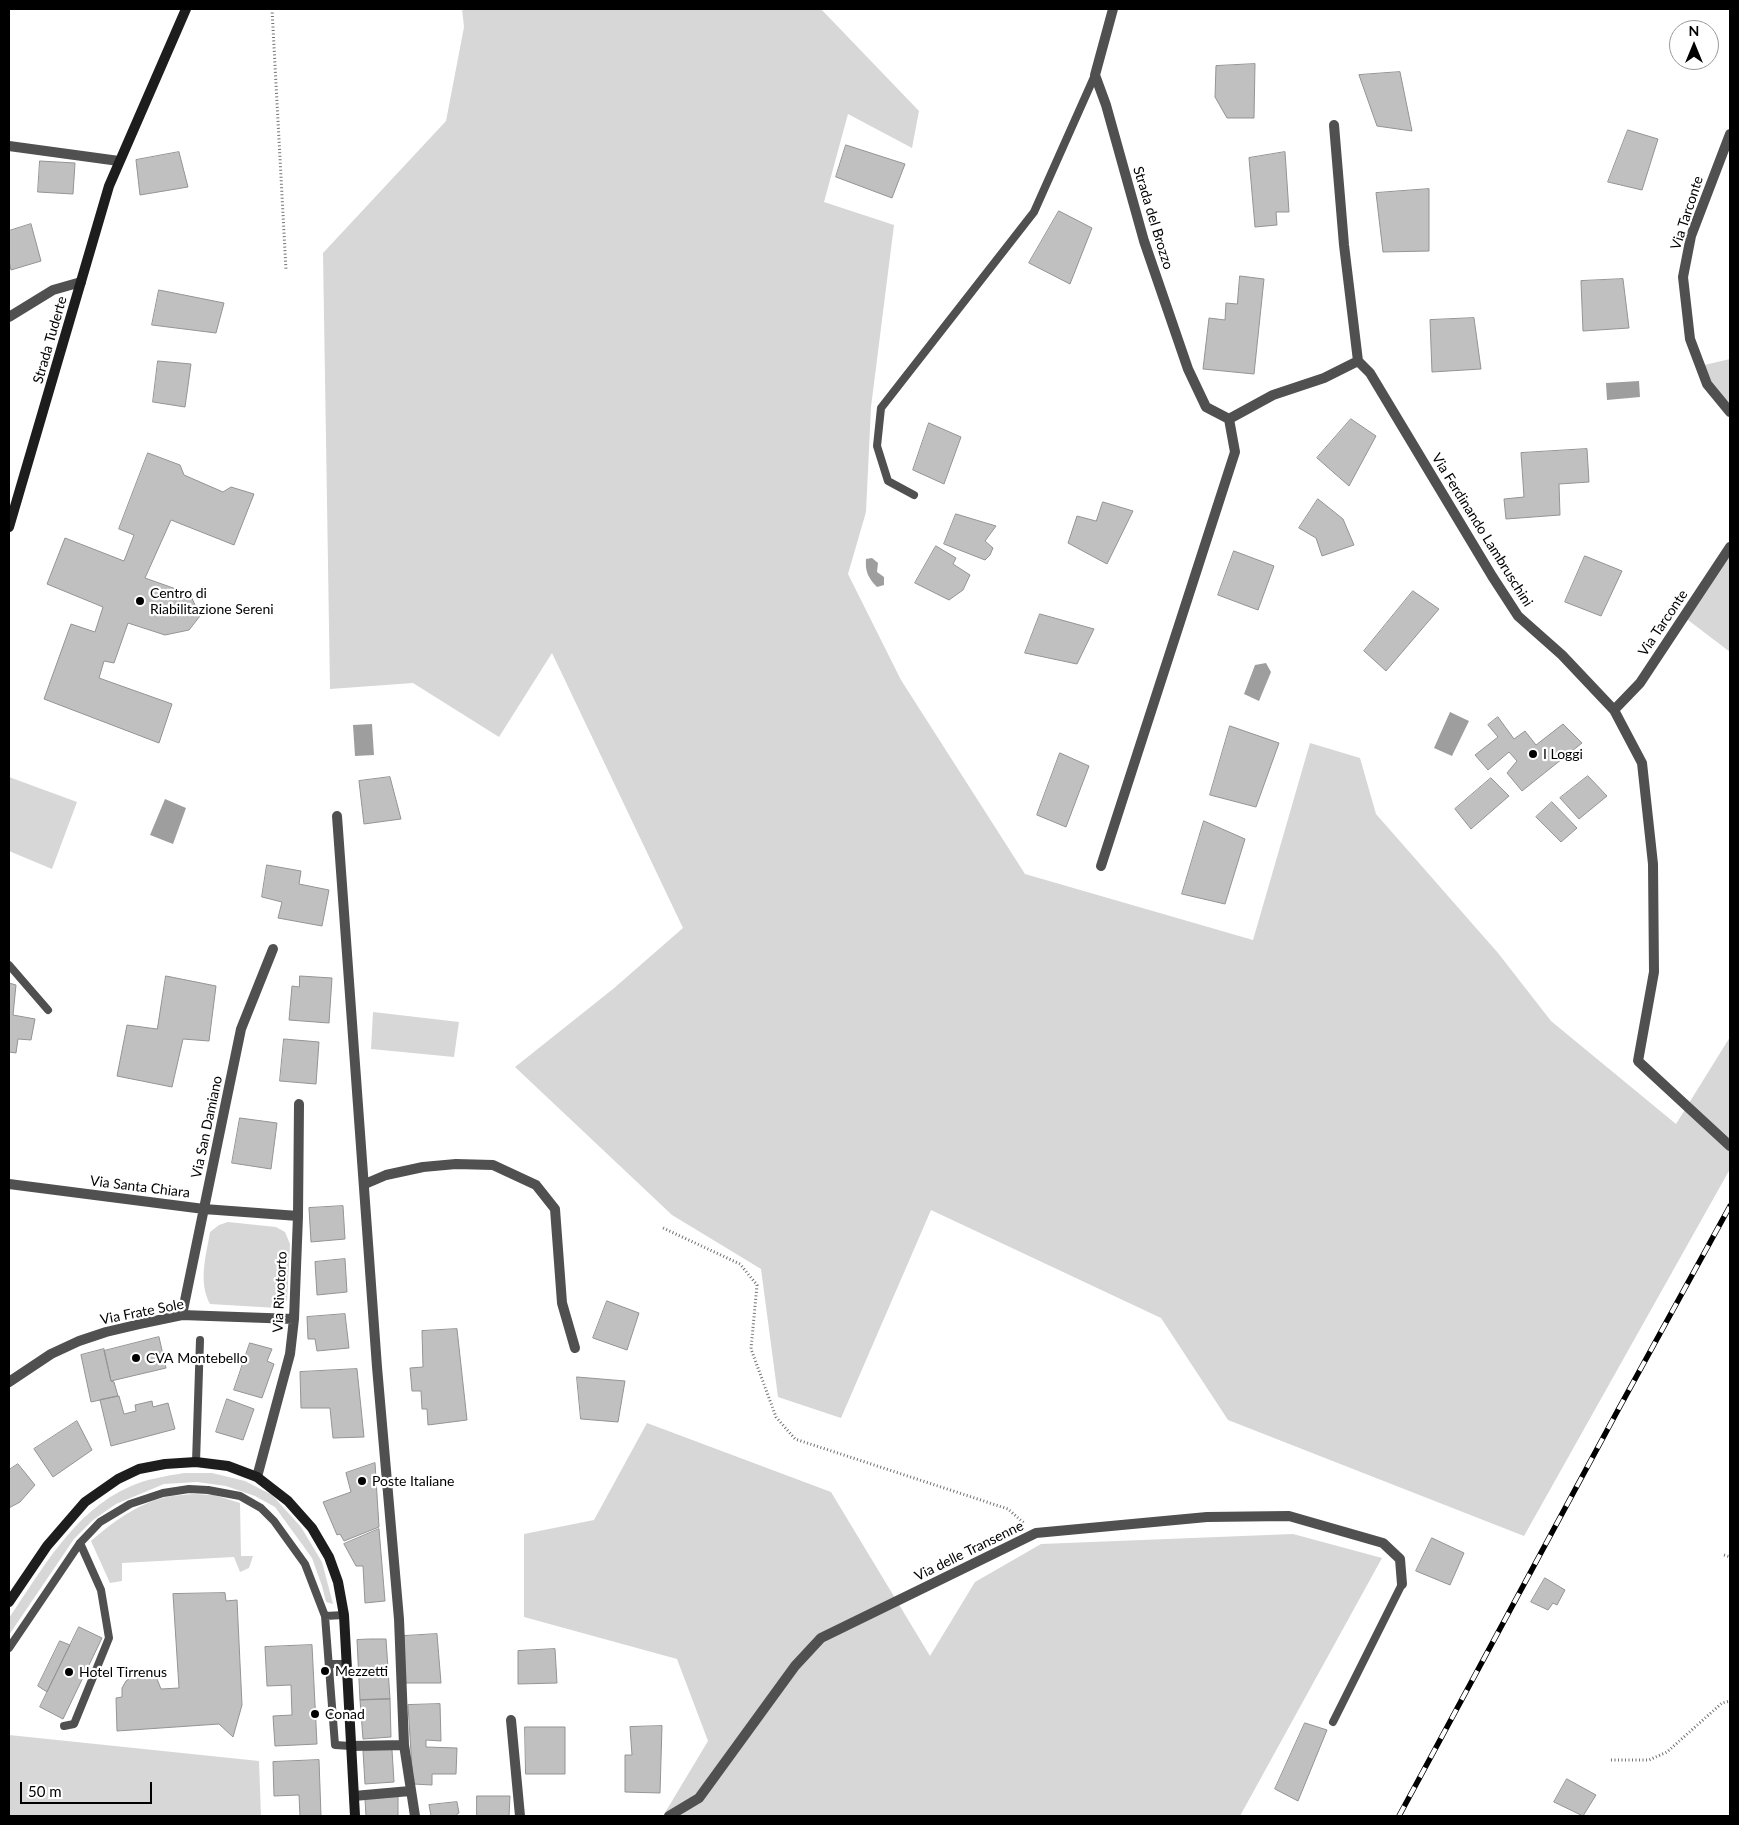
<!DOCTYPE html>
<html>
<head>
<meta charset="utf-8">
<style>
	body { margin:0 }
	#map { position:relative; width:1739px; height:1825px; overflow:hidden; background:#fff; font-family:Lato,sans-serif }
	canvas { display:block }
	.frame { position:absolute; inset:0; border:10px solid #000; pointer-events:none }
	.north { position:absolute; left:1669px; top:20px; width:50px; height:50px; box-sizing:border-box; background:#fff; border:1px solid #999; border-radius:50%; rotate:0deg; font-size:14px; font-weight:700; line-height:20px; text-align:center; color:#000 }
	.north::after { content:''; display:block; margin:auto; width:18px; height:22px; background:#000; clip-path:polygon(50% 0,100% 100%,50% 72%,0 100%) }
	.scale { position:absolute; left:20px; top:1782px; width:132px; height:22px; box-sizing:border-box; border:2px solid #000; border-top:0; padding-left:6px; font-size:15px; line-height:18px; white-space:nowrap; color:#000; -webkit-text-stroke:4px #fff; paint-order:stroke }
</style>
</head>
<body>
<div id="map">
<canvas width="1739" height="1825"></canvas>
<div class="frame"></div>
<div class="north">N</div>
<div class="scale">50 m</div>
</div>
<script>
const c = document.querySelector('canvas').getContext('2d');
c.lineJoin = 'round';
function fillPath(path, color) {
  c.fillStyle = color;
  c.fill(path, 'evenodd');
}
function trace(path, color, width, dash) {
  c.strokeStyle = color;
  c.lineWidth = width;
  c.lineCap = dash ? 'butt' : 'round';
  c.setLineDash(dash || []);
  c.stroke(path);
}
function write(font, color, halo, rows, align = 'center') {
  c.font = font + ' Lato,sans-serif';
  c.lineWidth = 4.5;
  c.setLineDash([]);
  c.textBaseline = 'middle';
  c.strokeStyle = halo;
  c.fillStyle = color;
  for (const [text, x, y, turn = 0] of rows) {
    c.save();
    c.translate(x, y);
    c.rotate((+turn || 0) * Math.PI / 180);
    c.textAlign = isNaN(turn) ? turn : align;
    if (halo) c.strokeText(text, 0, 0);
    c.fillText(text, 0, 0);
    c.restore();
  }
}
const green = new Path2D(`
	M462,9H821L919,111L912,148L848,114L824,202L894,225L871,407L866,512L848,574L901,680L1025,874L1253,940L1310,743L1360,758L1376,814L1498,953L1551,1021L1676,1124L1730,1037V1169L1524,1536L1228,1420L1161,1318L931,1210L841,1418L778,1397L761,1269L672,1215L515,1067L613,989L683,928L552,653L499,737L413,683L330,689L323,253L446,121L464,27Z
	M1730,359V412L1700,366Z
	M1730,541V652L1684,617L1715,570Z
	M9,777L77,802L52,869L9,851Z
	M373,1012L459,1022L454,1057L371,1049Z
	M228,1222L276,1227L285,1232L290,1244L287,1301L277,1308L210,1304C198,1282 206,1256 210,1232L219,1225Z
	M647,1423L831,1492L930,1656L975,1582L1041,1544L1293,1534L1382,1558L1240,1816H663L708,1741L677,1659L524,1617V1534L594,1520Z
	M184,1473H212L245,1481L272,1495L301,1527L322,1562L333,1604L326,1602L322,1586L312,1558L275,1507L255,1496L226,1486L197,1482L164,1484L116,1504L93,1520L74,1539L9,1635V1618C42,1570 73,1512 129,1487C146,1479 166,1476 184,1473Z
	M194,1494L214,1495L240,1503L241,1556H253L249,1568L240,1572L234,1557L122,1563V1581L110,1583L91,1541C113,1522 137,1504 166,1497C175,1495 185,1495 194,1494Z
	M9,1735L259,1761L261,1816H9Z`);
const water = new Path2D(`
	M1639,381L1640,397L1607,400L1606,383Z
	M872,558L878,563L877,572L884,577V585L877,587C868,578 865,571 866,559Z
	M1266,663L1271,672L1259,701L1244,694L1255,665Z
	M1450,712L1469,721L1452,756L1434,748Z
	M372,724L374,755L355,756L353,725Z
	M165,799L186,808L173,844L150,835Z`);
const building = new Path2D(`
	M1255,64L1254,118H1227L1215,97L1216,66Z
	M1400,72L1412,131L1377,126L1359,75Z
	M1628,130L1658,139L1642,190L1608,182Z
	M846,145L905,164L892,198L836,177Z
	M179,152L188,187L140,195L136,160Z
	M1285,152L1289,212H1276L1277,225L1255,227L1249,158Z
	M40,161L75,163L73,194L38,192Z
	M1429,189V251L1383,252L1376,193Z
	M1059,211L1092,228L1070,284L1029,263Z
	M31,224L41,261L11,270L9,261V231Z
	M1240,276L1264,279L1254,374L1203,369L1209,318L1225,320L1226,303L1237,304Z
	M1623,279L1629,328L1583,331L1581,281Z
	M159,290L224,303L216,333L152,325Z
	M1474,318L1481,369L1432,372L1430,320Z
	M158,361L191,364L185,407L153,402Z
	M1351,419L1376,436L1349,486L1317,458Z
	M929,423L961,437L944,484L913,470Z
	M1587,449L1589,482L1559,484L1560,515L1506,519L1504,499L1524,497L1521,453Z
	M148,453L180,465L184,475L223,492L231,487L254,494L234,545L171,520L145,578L190,594L200,616L189,630L165,635L128,623L114,663L104,661L99,678L172,704L159,743L44,699L71,624L95,632L103,607L47,584L65,538L124,561L134,535L119,529Z
	M1318,499L1343,519L1354,545L1322,556L1316,538L1299,528Z
	M1103,502L1133,511L1107,564L1068,543L1077,516L1096,521Z
	M956,514L996,526L985,541L993,548L990,555L985,560L944,544Z
	M936,546L956,558L953,564L970,575L963,590L949,600L915,583Z
	M1234,551L1274,566L1258,610L1218,595Z
	M1585,556L1622,571L1601,616L1565,602Z
	M1413,591L1439,609L1386,671L1364,651Z
	M1040,614L1094,629L1077,664L1025,653Z
	M1498,717L1514,739L1525,731L1536,745L1563,724L1582,743L1522,791L1507,773L1517,761L1509,752L1488,770L1475,755L1498,737L1488,725Z
	M1230,726L1279,743L1256,807L1210,795Z
	M1060,753L1089,766L1066,827L1037,815Z
	M1588,776L1607,796L1579,819L1560,798Z
	M390,777L401,819L364,824L359,781Z
	M1491,778L1509,796L1471,829L1455,809Z
	M1552,802L1577,828L1561,842L1536,817Z
	M1204,821L1245,839L1225,904L1182,894Z
	M267,865L301,871L299,884L329,890L322,926L278,918L282,902L262,897Z
	M166,976L216,986L209,1041L183,1039L172,1087L117,1076L127,1025L157,1029Z
	M300,976L332,978L329,1023L289,1020L292,986L299,987Z
	M9,983L16,985L13,1015L35,1019L31,1040L18,1039L16,1053L9,1052Z
	M284,1039L319,1042L316,1084L280,1081Z
	M240,1118L277,1123L271,1169L232,1163Z
	M343,1206L345,1239L311,1242L309,1208Z
	M345,1259L347,1292L317,1295L315,1262Z
	M607,1301L639,1313L627,1350L593,1338Z
	M345,1314L349,1348L317,1351L315,1339H308L307,1317Z
	M457,1329L467,1420L428,1425L427,1409H422L421,1391H412L410,1368L423,1367L422,1331Z
	M159,1337L166,1368L111,1381L104,1351Z
	M250,1343L272,1349L267,1361L274,1364L262,1398L234,1390Z
	M104,1349L111,1381L114,1382L118,1396L91,1402L81,1355Z
	M357,1369L364,1437L333,1438L330,1408H301L300,1372Z
	M577,1377L625,1381L618,1422L581,1419Z
	M118,1396H119L124,1414L136,1411L135,1405L152,1401L153,1407L168,1403L175,1429L111,1446L100,1400Z
	M227,1399L254,1409L243,1440L216,1432Z
	M77,1421L92,1450L53,1477L34,1449Z
	M375,1463L379,1527L344,1541L340,1534L337,1535L323,1502L351,1492L346,1473Z
	M18,1464L35,1485L20,1502L9,1508V1470Z
	M379,1529L385,1601L365,1603L363,1566H356L344,1544Z
	M1432,1538L1464,1553L1450,1585L1416,1571Z
	M1545,1578L1565,1590L1557,1605L1553,1603L1548,1610L1531,1602Z
	M225,1593L226,1601L237,1600L242,1705L233,1737L219,1724L117,1731L116,1698L122,1697V1688L126,1681L135,1674H148L157,1679L161,1689L179,1688L173,1594Z
	M79,1627L102,1638L63,1719L40,1707Z
	M437,1634L441,1683H405L404,1636Z
	M369,1639H386L390,1699L360,1700L357,1640Z
	M60,1641L70,1645L47,1692L38,1686Z
	M312,1645L317,1744L275,1746L273,1716L292,1715L291,1685L267,1686L265,1647Z
	M555,1649L557,1683L518,1684V1651Z
	M390,1699L391,1737L363,1739L360,1700Z
	M440,1704L441,1741L426,1740V1747L457,1748L456,1774H432V1785L413,1784L408,1705Z
	M1305,1723L1327,1730L1298,1801L1275,1789Z
	M662,1726L660,1793L625,1792V1755H632L630,1727Z
	M525,1727H565V1774H526Z
	M392,1750L394,1782L365,1784L363,1751Z
	M319,1760L321,1816H300L299,1795L274,1796L273,1762Z
	M1567,1779L1596,1795L1583,1816L1554,1802Z
	M477,1796H510L509,1816H477Z
	M398,1797V1816H366L365,1799Z
	M457,1802L459,1813L457,1814V1816H431L429,1805Z`);
const path = new Path2D(`
	M272,9L286,270
	M663,1228L740,1264L757,1285L751,1349L776,1417L795,1439L1008,1509L1025,1524
	M1724,1555L1730,1557
	M1611,1760H1649L1667,1752L1722,1703L1730,1701`);
const service = new Path2D(`
	M914,495L888,481L877,446L881,408L1034,212L1095,75
	M9,965L48,1010
	M196,1462L200,1340
	M325,1616L344,1615
	M9,1648L80,1543L100,1522L130,1504L163,1493L189,1489L208,1490L240,1496L261,1508L274,1521L305,1564L325,1616L335,1745L351,1746
	M329,1664H347
	M1333,1722L1402,1584
	M64,1726L74,1724L109,1638L101,1590L80,1543`);
const minor = new Path2D(`
	M1113,9L1095,75L1106,105L1144,241L1188,369L1206,407L1229,419
	M1334,125L1344,245L1358,361
	M1730,134L1691,236L1683,277L1690,339L1707,384L1730,412
	M9,146L119,161
	M9,317L53,290L81,282
	M1229,419L1273,395L1324,378L1358,361L1370,373L1492,576L1518,616L1562,655L1614,710L1642,763L1653,864L1654,972L1638,1061L1730,1146
	M1614,710L1640,683L1730,547
	M337,816L377,1367L399,1619L404,1745L415,1816
	M1101,866L1235,452L1229,419
	M9,1184L204,1209L298,1216
	M365,1184L386,1175L423,1167L456,1164L493,1165L536,1185L555,1209L562,1303L575,1348
	M182,1315L241,1029L273,949
	M9,1382L51,1354L79,1341L106,1332L140,1324L182,1315L294,1319
	M257,1477L290,1354L294,1319L298,1216L299,1104
	M511,1720L520,1816
	M351,1746L404,1745
	M354,1796L410,1791
	M669,1816L699,1798L795,1666L821,1638L1036,1533L1207,1517L1289,1516L1383,1543L1400,1559L1402,1584`);
const secondary = new Path2D(`
	M9,527L109,186L186,9
	M9,1602L47,1546L85,1502L118,1479L139,1469L165,1464L196,1462L228,1466L257,1477L288,1501L312,1528L329,1557L338,1582L344,1615L355,1816`);
const rail = new Path2D(`
	M1399,1816L1618,1410L1730,1206`);
const markers = [
	[140,601,5,"#000"],
	[1533,754,5,"#000"],
	[136,1358,5,"#000"],
	[362,1481,5,"#000"],
	[325,1671,5,"#000"],
	[69,1672,5,"#000"],
	[315,1714,5,"#000"]
];
const streetNames = [
	["Via Tarconte",1687,213,-72],
	["Strada del Brozzo",1153,218,73],
	["Strada Tuderte",50,340,-74],
	["Via Ferdinando Lambruschini",1482,530,58],
	["Via Tarconte",1663,623,-56],
	["Via San Damiano",207,1127,-78],
	["Via Santa Chiara",140,1187,7],
	["Via Rivotorto",280,1292,-87],
	["Via Frate Sole",142,1312,-11],
	["Via delle Transenne",969,1551,-26]
];
const poiNames = [
	["Centro di",150,593],
	["Riabilitazione Sereni",150,609],
	["I Loggi",1543,754],
	["CVA Montebello",146,1358],
	["Poste Italiane",372,1481],
	["Mezzetti",335,1671],
	["Hotel Tirrenus",79,1672],
	["Conad",325,1714]
];
fillPath(green, '#d7d7d7');
fillPath(water, '#9e9e9e');
fillPath(building, '#c0c0c0');
trace(building, '#949494', 1);
trace(path, '#727272', 3, [1, 2.5]);
trace(service, '#505050', 8);
trace(minor, '#505050', 10);
trace(secondary, '#1d1d1d', 10);
trace(rail, '#000', 5.5);
trace(rail, '#fff', 4, [11]);
for (const [x, y, r, color] of markers) {
  const dot = new Path2D();
  dot.arc(x, y, r, 0, 2 * Math.PI);
  c.fillStyle = color;
  c.fill(dot);
  trace(dot, '#fff', 2);
}
write('14px', '#000', '#fff', streetNames);
write('14px', '#000', '#fff', poiNames, 'left');
</script>
</body>
</html>
